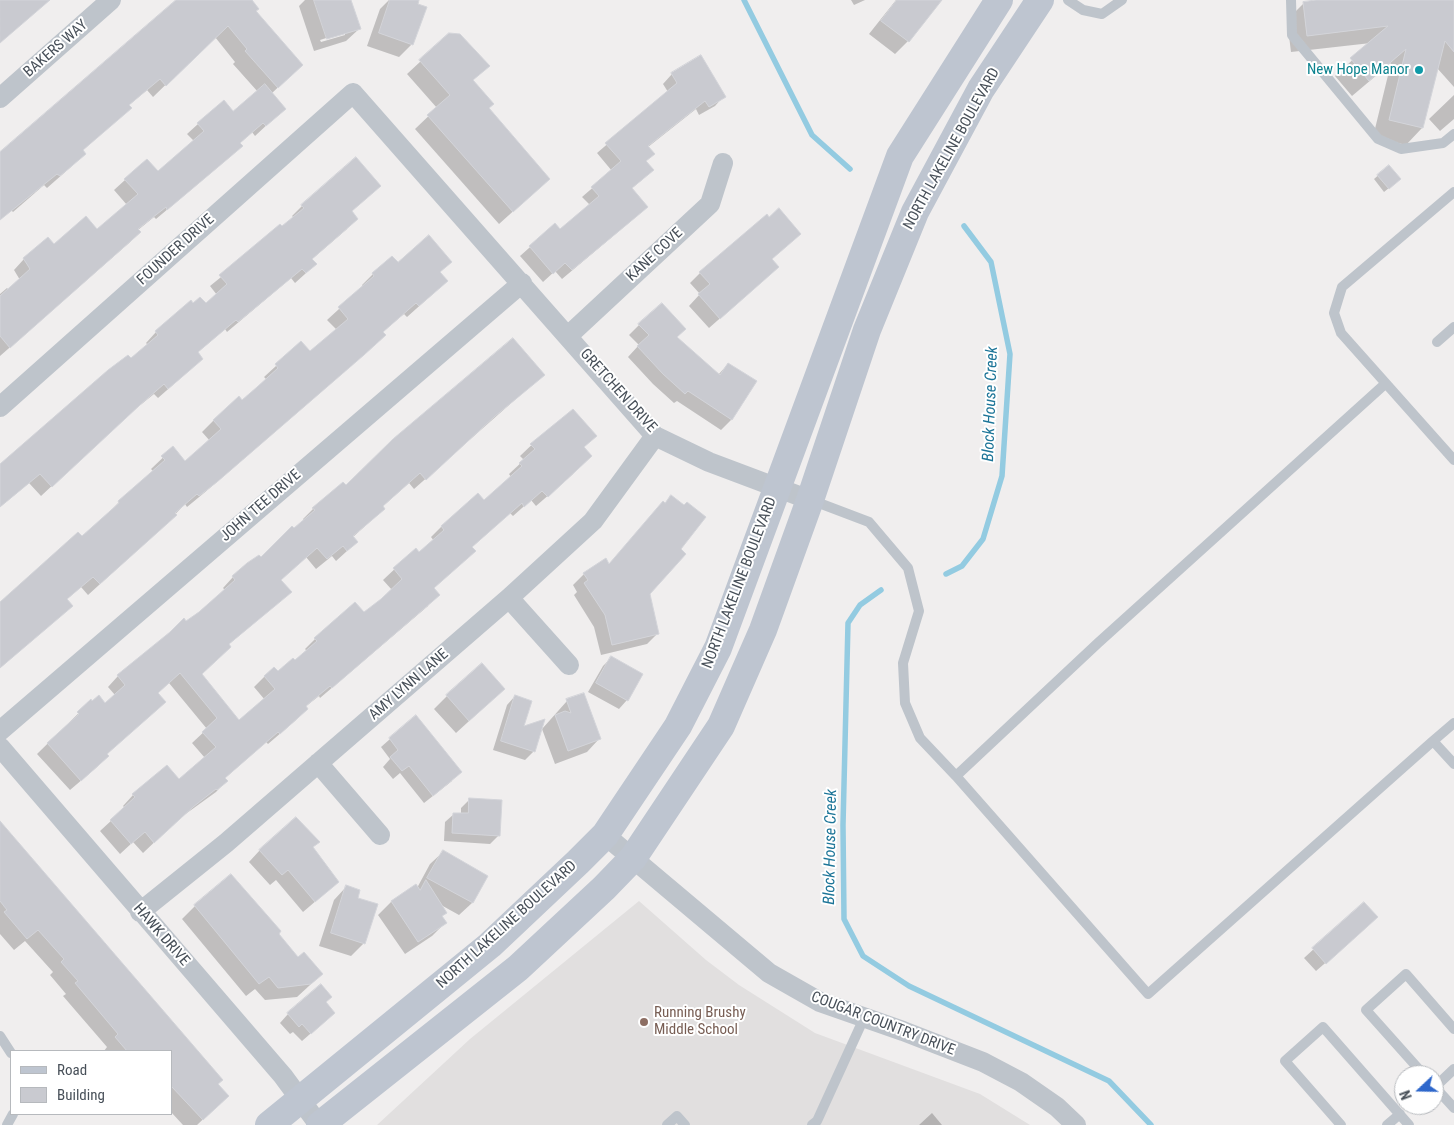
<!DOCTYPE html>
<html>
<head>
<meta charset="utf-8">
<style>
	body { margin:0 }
	#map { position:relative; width:1454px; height:1125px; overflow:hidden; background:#f0eeee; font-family:"Roboto Condensed",sans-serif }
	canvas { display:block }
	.legend { position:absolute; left:10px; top:1050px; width:162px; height:65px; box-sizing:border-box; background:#fff; border:1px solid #b6b9bd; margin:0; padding:6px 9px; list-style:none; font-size:15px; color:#485059 }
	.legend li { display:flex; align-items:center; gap:10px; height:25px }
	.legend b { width:25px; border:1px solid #b6b9bd }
	.north { position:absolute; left:1394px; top:1065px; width:50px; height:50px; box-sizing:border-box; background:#fff; border:1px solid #b6b9bd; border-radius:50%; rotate:249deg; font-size:14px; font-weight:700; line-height:20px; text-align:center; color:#485059 }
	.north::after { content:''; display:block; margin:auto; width:18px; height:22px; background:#2e67cb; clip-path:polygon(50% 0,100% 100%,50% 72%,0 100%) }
</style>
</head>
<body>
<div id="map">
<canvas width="1454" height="1125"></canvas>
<ul class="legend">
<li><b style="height:6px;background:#bec5d0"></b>Road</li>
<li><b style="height:14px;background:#c9cad0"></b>Building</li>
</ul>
<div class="north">N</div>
</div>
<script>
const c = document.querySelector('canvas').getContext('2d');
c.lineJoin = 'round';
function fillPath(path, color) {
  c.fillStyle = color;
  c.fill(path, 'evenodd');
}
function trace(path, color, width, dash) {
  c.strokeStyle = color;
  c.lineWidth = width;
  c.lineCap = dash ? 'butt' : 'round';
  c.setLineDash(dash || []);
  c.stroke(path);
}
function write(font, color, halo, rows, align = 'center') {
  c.font = font + ' "Roboto Condensed",sans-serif';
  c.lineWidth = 4;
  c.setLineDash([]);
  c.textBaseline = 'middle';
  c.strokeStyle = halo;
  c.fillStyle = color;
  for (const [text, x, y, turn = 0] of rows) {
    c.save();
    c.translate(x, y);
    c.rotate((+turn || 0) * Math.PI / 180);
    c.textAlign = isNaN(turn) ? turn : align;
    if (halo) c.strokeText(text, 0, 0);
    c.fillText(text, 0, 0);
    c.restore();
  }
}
const education = new Path2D(`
	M639,901L706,960L739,985L815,1033L980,1094L1030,1125H377L470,1039Z`);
const shadow = new Path2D(`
	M179,0H251L289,77L271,94L284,109L255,136L252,132L239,144L241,146L231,156L156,219L154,217L138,230L140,232L129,243L0,356V294L7,288L9,290L20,280L14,270L24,259L54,245L97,231L127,205L114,190L125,180L158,173L194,141L187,134L198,124L233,113L258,92L233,64L235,62L215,37L153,97L147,90L128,106L130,108L82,151L72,166L47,188L44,185L13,212L11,210L0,220V154Z
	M305,0H350L359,29L346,41L314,51L299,6ZM345,32V35L321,42L320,40Z
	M389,0H404L412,44L399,57L367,46L380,9Z
	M851,0H865L854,5Z
	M896,0H933L908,41L895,54L869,34Z
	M1327,0H1454V87L1437,68L1422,128L1406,145L1373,137L1391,63L1352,96L1335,76L1371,43L1291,52L1287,20L1304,3Z
	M449,35L488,66L472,81L488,108L549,179L499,224L415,129L437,108L407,74Z
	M701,57L724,96L715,106L699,115L696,109L648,147L643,179L631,189L637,216L562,279L555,271L543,282L520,256L555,225L560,231L590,205L582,197L612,171L597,153L668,92L663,84L672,74Z
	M1454,95V119L1440,131L1429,119Z
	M1389,166L1395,183L1384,192L1374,179Z
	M302,206L351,211L347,229L311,260L315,264L305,274L295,283L291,278L227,332L225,329L197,353L191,369L158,398L154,394L128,415L41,496L29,483L0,507V466L148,345L146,343L156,332L193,305H206L217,295L210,286L294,218L292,216Z
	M770,260L767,277L709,328L689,306L700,294L690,283L700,273Z
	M398,264L439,273L435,292L407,317L404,314L382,332L351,366L204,493L187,507L185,504L164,526L88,595L81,587L66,600L71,606L0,668V603L78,533L81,538L108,514L119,502L154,472L151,469L173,448L185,462L210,441L202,432L213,421L239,398L242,402L267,380L264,377L301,343L310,353L337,330L327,320L363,287L362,285L373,274Z
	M639,325L676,338L718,375L728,364L731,420L721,430L677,401L674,403L653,384L628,357L639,345L629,335Z
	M543,375L414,489L409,483L382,507L384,509L353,537L357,542L336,561L332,556L316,569L306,557L280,580L279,602L228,645L201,674L239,722L265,700L254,687L265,676L278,673L307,651L305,649L315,639L364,614L392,590L383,580L416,549L419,554L434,541L431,537L441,527L484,502L511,477L509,474L524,460L520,456L541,436L583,448L573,474L536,506L531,500L513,516L510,513L471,548L433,589L428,606L320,698L319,696L305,707L296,720L268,744L266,742L224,779L226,781L216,792L180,818L143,853L133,842L120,854L100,831L125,808L123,806L133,795L178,781L205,758L192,743L207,729L169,683L157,693L97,767L70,790L37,754L91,701L105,704L115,695L108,687L118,676L199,612L225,590L223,588L233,577L261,559L304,521L303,519L313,509L345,487Z
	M665,504L684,507L680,549L649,594L658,633L647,644L601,655L594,627L574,595L577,592L573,585L584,574L608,565Z
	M611,658L627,700L619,709L588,692L603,666Z
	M447,696L491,701L456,733L434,709Z
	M515,696L522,728L534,751L525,760L493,750L507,705Z
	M567,701L599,739L587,752L555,764L542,729Z
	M415,717L452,781L424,803L400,773L393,779L383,767L390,759L381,747Z
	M470,799L499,835L490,844L444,841L445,822L454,814H461V808Z
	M0,822L216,1084L215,1108L197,1125H183L171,1112V1051H104L107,1047L63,996L66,994L50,975L53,972L25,941L14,950L0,934Z
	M312,848L338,882L303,912L276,880L270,885L249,862L260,850Z
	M443,852L487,876L472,903L459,915L441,905L446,912L441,917L445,923L432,936L405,954L378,915L391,902L416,886L417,888L430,864Z
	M346,887L356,898L364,943L351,956L319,946L334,900Z
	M1364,903L1368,926L1316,971L1304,958Z
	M195,906L277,934L298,959L322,974L297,997L265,1000L255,989L246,996L182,919Z
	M325,1003V1021L302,1041L293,1032L290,1034L280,1023L288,1014Z
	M932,1113L942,1125H919Z`);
const stream = new Path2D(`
	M744,0L812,135L850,169
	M946,574L962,566L983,539L1002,476L1010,354L991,262L964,226
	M881,590L860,605L848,623L843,825L844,919L863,956L909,986L1109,1081L1151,1125`);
const building = new Path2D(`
	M0,0H50L0,43Z
	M176,0H252L259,9L256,11L303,65L278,88L245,51L247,49L228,26L166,86L160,79L129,105L132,108L83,150L86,154L60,176L57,174L0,220V152Z
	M314,0H351L361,29L327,39Z
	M390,0H419L418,4L427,7L413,45L379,33Z
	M897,0H942L909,42L881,21Z
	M1316,0H1454V52L1445,41L1423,128L1389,120L1406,49L1369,81L1350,58L1388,26L1307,36L1303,2Z
	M449,33L460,34L490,66L473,80L494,104L489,108L550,179L513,212L427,115L450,95L419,60Z
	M701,55L726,97L709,107L705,101L648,146L655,154L646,161L654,170L632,188L648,207L572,270L565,263L553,274L529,246L555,223L560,229L599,196L591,187L621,161L605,143L677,83L671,73Z
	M265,84L286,109L266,126L263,123L240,143L243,146L167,210L166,207L138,229L141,232L10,348L0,336V296L30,269L23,258L48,237L54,244L86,216L97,229L138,194L124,179L141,164L147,159L158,171L204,131L197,123L224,100L233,111Z
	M356,157L381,186L352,211L358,219L312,259L317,264L306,273L302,269L238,322L236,320L198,352L203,359L168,389L164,384L140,405L52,487L40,474L0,507V464L108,370L128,355L131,358L158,335L155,331L191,300L193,303L200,297L206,303L227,284L219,275L280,224L282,226L304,208L301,205Z
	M1389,165L1401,179L1389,189L1377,175Z
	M779,208L801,234L772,259L779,267L720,319L698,294L710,284L699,272L767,214L769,217Z
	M429,235L452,262L440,272L448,281L419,306L416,303L383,332L386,335L364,355L217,482L199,496L197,494L175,513L177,515L100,584L93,577L67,599L73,606L0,668V602L78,532L82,536L119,503L118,501L165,460L161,456L173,446L185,461L221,429L213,420L239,396L242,400L257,387L278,368L275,364L301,341L310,351L348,319L338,307L374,276L372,273L392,256L398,262Z
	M662,303L686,329L677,337L720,375L728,363L757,381L732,420L688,391L685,394L663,374L637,346L649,335L638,324Z
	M513,338L545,375L494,417L426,480L420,473L383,506L385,509L353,536L358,542L347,551L343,546L327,559L317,548L281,580L292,592L229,644L231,647L202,674L239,720L275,689L264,676L274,667L278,671L293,658L295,660L317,641L314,638L355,602L364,612L381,599L402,579L393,568L416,548L419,552L444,530L441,526L478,493L484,500L522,466L519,463L535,449L530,444L573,409L597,436L584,447L592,456L548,497L542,491L524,507L522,503L472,547L476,551L434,588L440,595L332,688L330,686L306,706L308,709L280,734L278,732L225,778L228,781L217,790L216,789L193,807L154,843L145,832L131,844L110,820L135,797L132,794L167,765L179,779L216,747L202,732L217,718L180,673L158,693L166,702L107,754L109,756L81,781L47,743L79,714L77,712L91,699L92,701L99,695L105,703L125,685L117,675L170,632L184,618L186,621L199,612L235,580L232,576L247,563L259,555L261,557L292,526L294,528L315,510L312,508L343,482L346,485L393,439Z
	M671,495L684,505L687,502L706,517L681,549L686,554L650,594L659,634L612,645L605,615L584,583L588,580L583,573L606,558L609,564L663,501L665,503Z
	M611,656L643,674L628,701L596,683Z
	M482,663L505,689L469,721L446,695Z
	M584,693L601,739L568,751L555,715L565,711L571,713L566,699Z
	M515,695L532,701L524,726L545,719L535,752L501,741Z
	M416,715L462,772L433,796L409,766L402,771L390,757L398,750L389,738Z
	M469,798L502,800L500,836L452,833L453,813H468Z
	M296,817L320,842L313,847L339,882L315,902L288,870L282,875L259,850Z
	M0,821L223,1080L218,1084L229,1096L203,1120L171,1086V1051H127L115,1037L118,1034L75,983L78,981L61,962L64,959L38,930L27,939L4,912L7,910L0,901Z
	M443,850L488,876L473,903L427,878Z
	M231,874L281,931L279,934L298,957L304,952L323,974L311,984L278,988L269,977L259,984L194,905Z
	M426,880L447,913L442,916L447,923L418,942L391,901L416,884L420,890Z
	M346,885L360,890L358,898L378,904L365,944L331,933Z
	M1364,902L1378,917L1326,964L1312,948Z
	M321,984L332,997L326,1002L335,1013L311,1034L302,1024L299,1027L287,1013Z`);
const lane = new Path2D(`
	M1068,0L1083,10L1102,14L1122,0
	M1291,0L1292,35L1378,139L1401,149L1443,143L1454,134
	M1454,192L1342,287L1334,313L1341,333L1454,460
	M1437,342L1454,327
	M811,500L869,522L908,568L919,611L903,663L905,703L920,738L956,776L1148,994L1433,741
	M1454,723L1433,741L1454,764
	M956,776L1098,643L1385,384
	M0,1036L11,1053
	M1424,1075L1366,1010L1406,974L1454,1029
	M1434,1086L1454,1108
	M1435,1087L1454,1069
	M7,1125L13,1114
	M667,1125L677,1116L685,1125
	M812,1125L817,1121L864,1018
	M1341,1125L1285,1061L1323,1027L1409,1125
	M1387,1125L1400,1114`);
const street = new Path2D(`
	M0,98L111,0
	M568,336L710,204L723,163
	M0,407L353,93L655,436L709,462L810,500
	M509,598L569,665
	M0,731L522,283
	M0,747L283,1076L319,1125
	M318,763L380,835
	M605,835L769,973L820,1002L903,1031L983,1062L1021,1082L1057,1107L1076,1125
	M140,912L226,843L509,598L593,521L655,436`);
const secondary = new Path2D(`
	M269,1125L490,945L578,862L605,835L678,726L718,648L900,156L999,0
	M320,1125L518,968L604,888L633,858L721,726L763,630L810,500L867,330L915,212L981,89L1040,0`);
const markers = [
	[1419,70,5,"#0f9aa8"],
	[644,1022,5,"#8d6e63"]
];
const streetNames = [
	["BAKERS WAY",56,49,-41],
	["NORTH LAKELINE BOULEVARD",952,149,-61],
	["FOUNDER DRIVE",176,250,-42],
	["KANE COVE",655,255,-43],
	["GRETCHEN DRIVE",618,391,48],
	["JOHN TEE DRIVE",261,506,-41],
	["NORTH LAKELINE BOULEVARD",740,583,-69],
	["AMY LYNN LANE",409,685,-41],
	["NORTH LAKELINE BOULEVARD",507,925,-42],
	["HAWK DRIVE",161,935,49],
	["COUGAR COUNTRY DRIVE",883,1024,21]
];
const cultureNames = [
	["New Hope Manor",1409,70]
];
const educationNames = [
	["Running Brushy",654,1013],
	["Middle School",654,1030]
];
const waterNames = [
	["Block House Creek",991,404,-88],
	["Block House Creek",831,847,-89]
];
fillPath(education, '#e1dfdf');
fillPath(shadow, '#0003');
trace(stream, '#93cbe1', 5.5);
fillPath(building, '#c9cad0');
trace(building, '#d3d4d9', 1);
trace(lane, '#bec4cb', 10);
trace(street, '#bec4cb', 20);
trace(secondary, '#bec5d0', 28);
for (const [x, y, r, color] of markers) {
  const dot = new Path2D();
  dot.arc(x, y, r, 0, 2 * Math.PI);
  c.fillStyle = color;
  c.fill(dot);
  trace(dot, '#fff', 2);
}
write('15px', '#485059', '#fff', streetNames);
write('15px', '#0d838f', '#fff', cultureNames, 'right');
write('15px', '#785e54', '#fff', educationNames, 'left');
write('italic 16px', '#1d7598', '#fff', waterNames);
</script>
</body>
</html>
